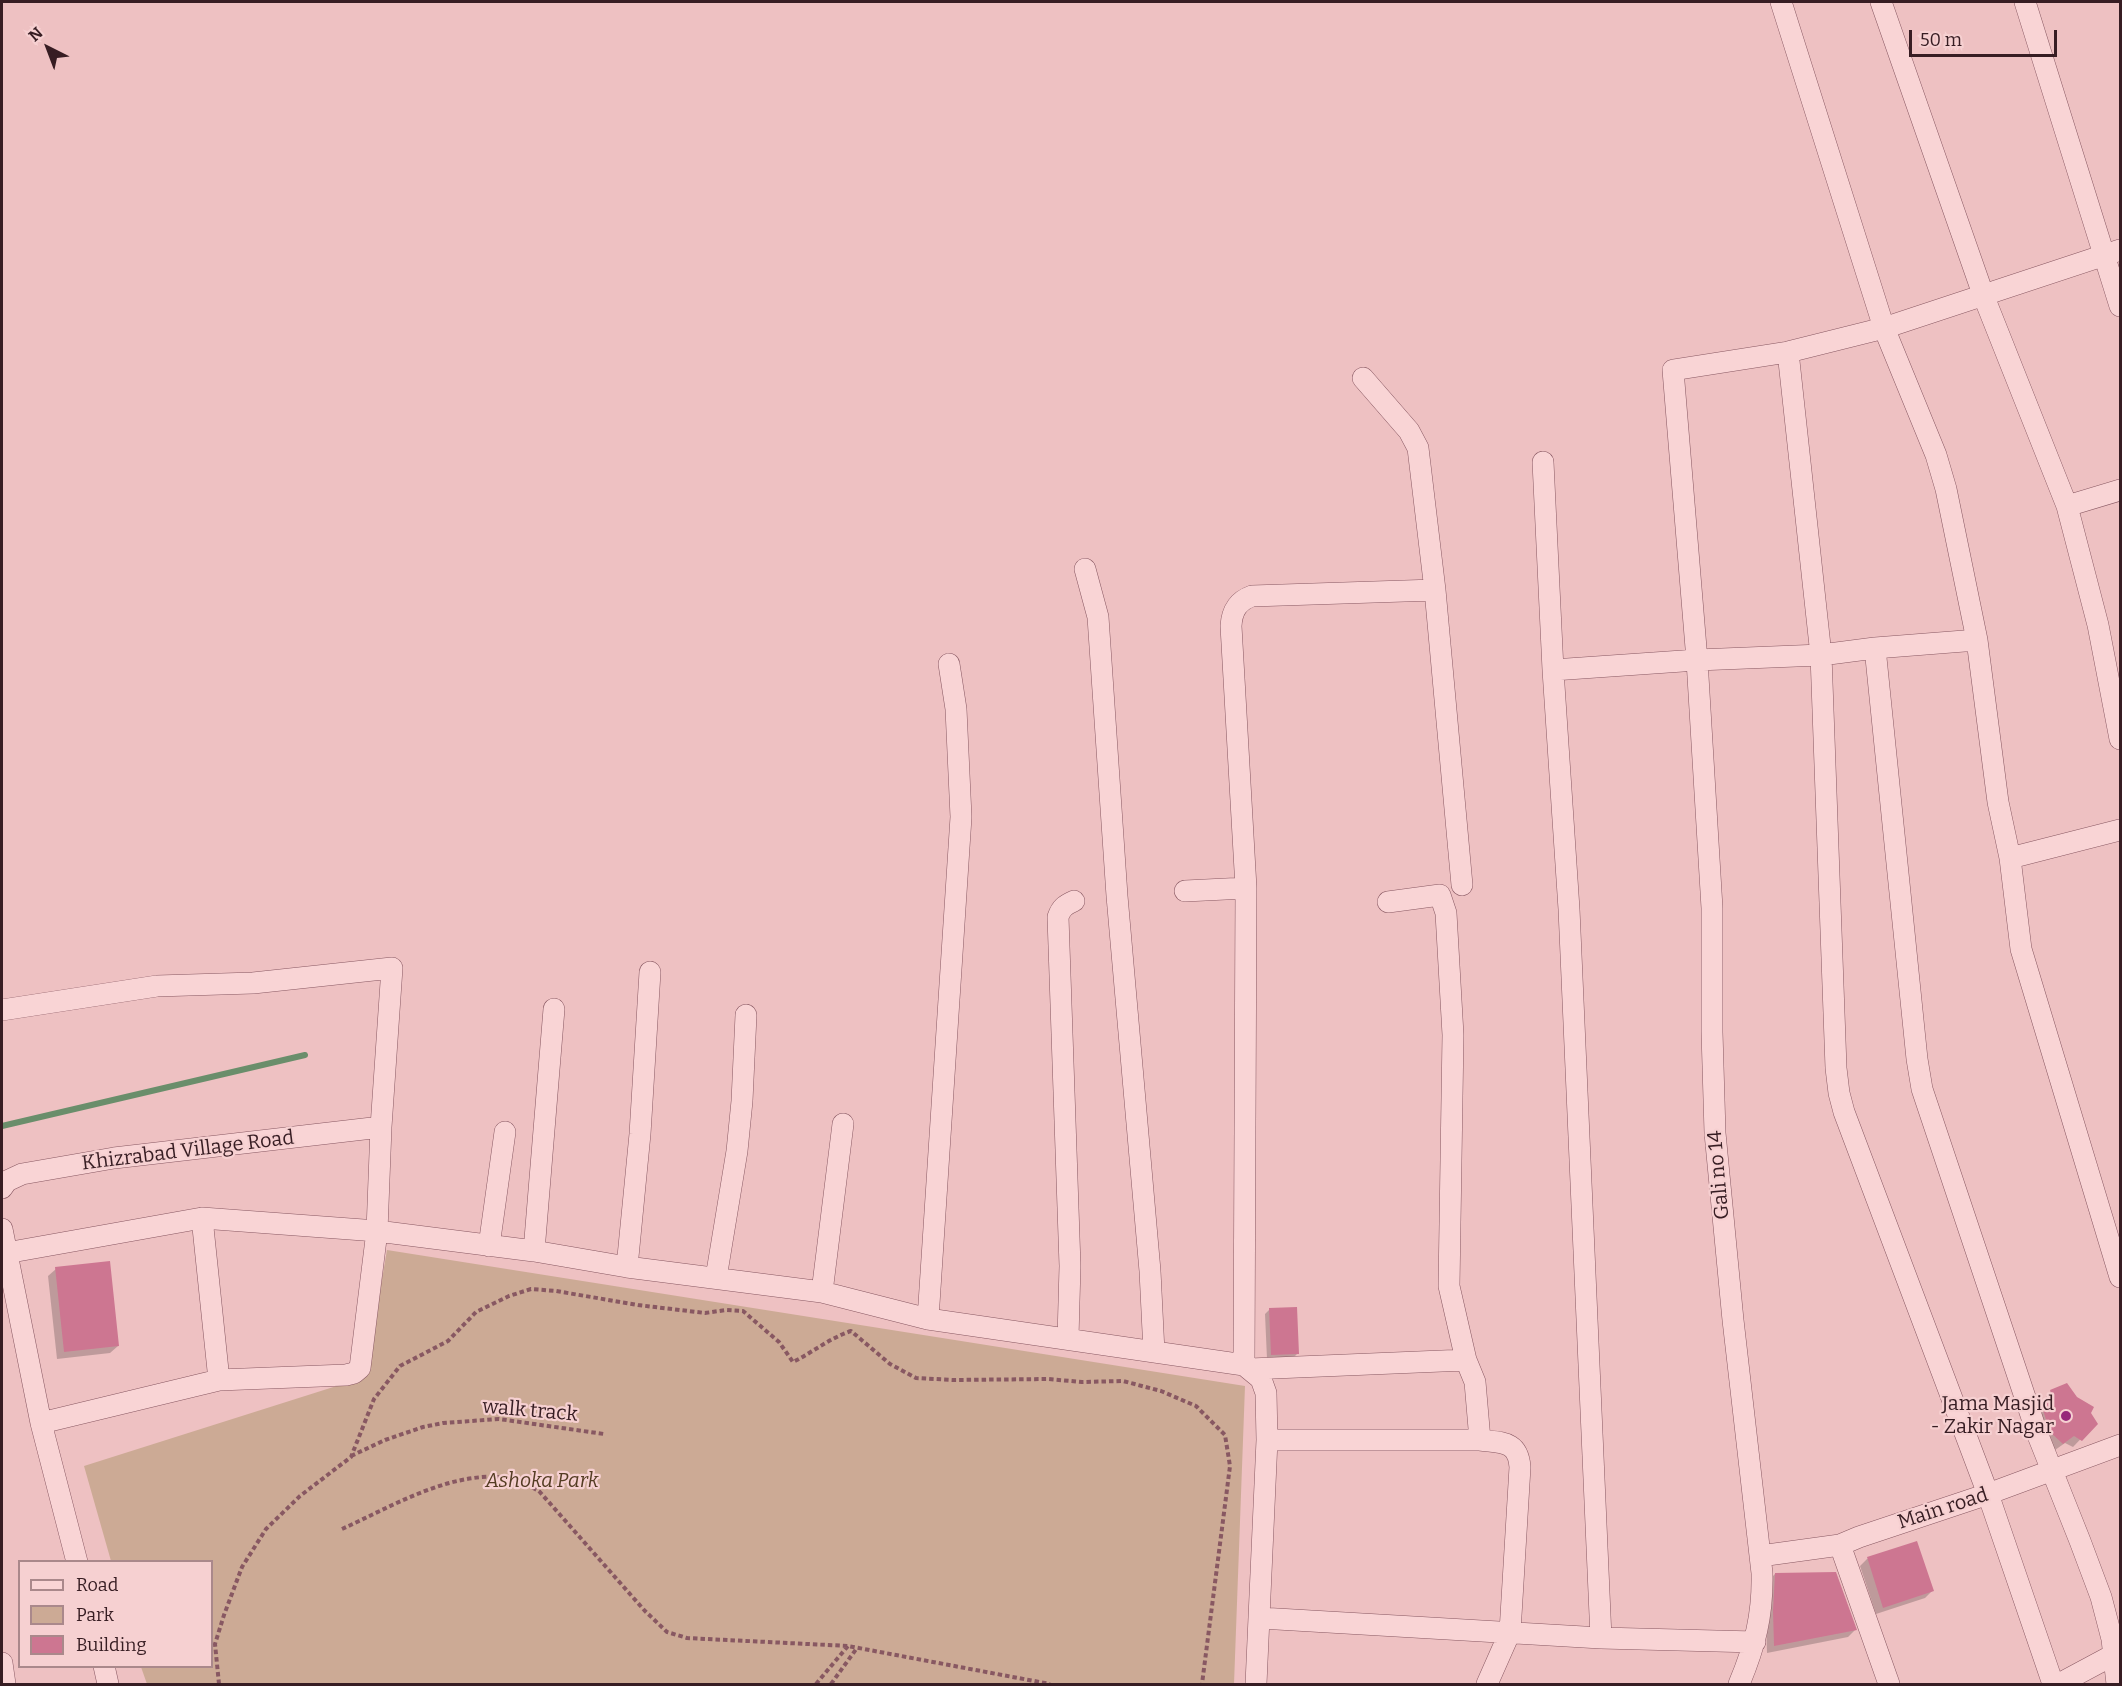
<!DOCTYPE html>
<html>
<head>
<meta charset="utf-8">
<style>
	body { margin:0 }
	#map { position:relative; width:2122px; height:1686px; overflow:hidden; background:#eec1c2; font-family:Bitter,serif }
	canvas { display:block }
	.frame { position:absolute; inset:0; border:3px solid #371d23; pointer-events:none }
	.legend { position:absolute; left:18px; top:1560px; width:195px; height:108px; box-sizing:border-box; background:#f6d0d1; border:2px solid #aa888b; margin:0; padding:8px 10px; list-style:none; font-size:18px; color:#371d23 }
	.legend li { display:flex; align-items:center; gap:12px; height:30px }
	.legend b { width:30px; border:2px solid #aa888b }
	.north { position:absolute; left:18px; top:18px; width:60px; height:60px; -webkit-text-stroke:4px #f6d0d1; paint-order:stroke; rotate:318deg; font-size:16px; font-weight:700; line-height:24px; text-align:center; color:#371d23 }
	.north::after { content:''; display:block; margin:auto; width:21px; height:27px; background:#371d23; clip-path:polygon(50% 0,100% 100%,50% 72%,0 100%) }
	.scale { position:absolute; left:1909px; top:30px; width:148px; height:27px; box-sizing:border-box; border:3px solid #371d23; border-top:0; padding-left:8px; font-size:18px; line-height:21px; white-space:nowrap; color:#371d23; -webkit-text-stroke:4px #f6d0d1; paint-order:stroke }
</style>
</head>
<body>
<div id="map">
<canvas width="2122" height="1686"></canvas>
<div class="frame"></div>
<ul class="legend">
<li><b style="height:8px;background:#f9d4d5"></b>Road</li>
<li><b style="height:16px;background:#ccaa95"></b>Park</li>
<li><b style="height:16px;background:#cd7691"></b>Building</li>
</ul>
<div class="north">N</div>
<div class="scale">50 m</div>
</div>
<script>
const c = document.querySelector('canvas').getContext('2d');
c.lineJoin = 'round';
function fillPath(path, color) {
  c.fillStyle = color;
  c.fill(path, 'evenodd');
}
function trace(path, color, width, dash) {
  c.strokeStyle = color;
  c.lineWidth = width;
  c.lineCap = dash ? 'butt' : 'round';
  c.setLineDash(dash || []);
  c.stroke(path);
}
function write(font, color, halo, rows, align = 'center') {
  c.font = font + ' Bitter,serif';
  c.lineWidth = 4.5;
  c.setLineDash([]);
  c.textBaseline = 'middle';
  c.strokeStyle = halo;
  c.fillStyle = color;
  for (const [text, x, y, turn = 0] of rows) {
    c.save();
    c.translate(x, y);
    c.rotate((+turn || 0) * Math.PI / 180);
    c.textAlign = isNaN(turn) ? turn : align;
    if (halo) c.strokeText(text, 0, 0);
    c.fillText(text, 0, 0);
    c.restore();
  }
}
const green = new Path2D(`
	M387,1250L1245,1386L1234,1684H147L141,1667L212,1666V1562L111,1561L84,1466L365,1377Z`);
const shadow = new Path2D(`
	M56,1269L118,1346L110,1353L57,1359L48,1276Z
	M1270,1309L1297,1354L1293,1358L1267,1359L1265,1314Z
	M2051,1391L2089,1413L2096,1423L2073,1447L2065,1443L2055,1450L2033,1409L2044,1400Z
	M1916,1543L1932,1591L1925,1598L1876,1614L1860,1566L1867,1559Z
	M1775,1574L1855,1630L1848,1637L1767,1653L1766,1619L1768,1581Z`);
const stream = new Path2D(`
	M2,1126L305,1055`);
const building = new Path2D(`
	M110,1261L119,1346L64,1352L55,1267Z
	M1297,1307L1299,1354L1271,1355L1269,1308Z
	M2067,1383L2077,1397L2094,1407L2091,1413L2098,1424L2082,1441L2074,1436L2063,1444L2050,1432L2040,1401L2052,1396L2050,1390Z
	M1917,1541L1934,1591L1883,1608L1867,1557Z
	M1836,1572L1857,1630L1774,1646L1773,1611L1775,1573Z`);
const path = new Path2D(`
	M351,1456L385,1440L423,1427L443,1423L499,1419L604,1434
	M342,1529C393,1506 456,1467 514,1479C522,1481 531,1487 539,1491L645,1611L667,1632L687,1638L848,1646L1050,1684
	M219,1684L215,1644L224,1615L242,1567L266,1529L300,1496L351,1457L374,1399L400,1366L448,1341L476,1312L509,1296L531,1289L556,1291L638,1305L705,1313L726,1310L743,1311L779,1342L793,1362C813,1352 830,1338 851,1331L890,1364L916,1378L953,1380L1048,1379L1082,1382L1123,1381L1161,1391L1196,1406L1225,1435L1230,1466L1202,1684
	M816,1684L848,1646
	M831,1684L857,1648`);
const minor = new Path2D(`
	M1781,2L1884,328L1936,455L1946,489L1977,640L1998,802L2010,858L2021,949L2120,1277
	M1881,2L1984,297L2067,506L2098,625L2120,739
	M2025,2L2120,306
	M1788,352L1821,655L1836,1068L1839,1093L1844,1112L1988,1494L2053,1684
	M1363,378L1409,431L1418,448L1435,590L1462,885
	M1543,462L1553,670L1569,909L1601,1638
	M2067,506L2120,490
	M1085,569L1098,617L1117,896L1150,1271L1154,1352
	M1875,648L1917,1059L1922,1089L2037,1433L2080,1541L2101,1597L2112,1639L2117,1684
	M1553,670L1697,660L1821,655L1875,648L1977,640
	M2010,858L2120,830
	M1185,891L1246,888
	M1388,902L1440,895L1446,913L1453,1035L1449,1286L1466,1360L1475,1382L1480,1440
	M2,1010L157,986L253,983L392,968L381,1127L377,1231L360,1368L354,1373L346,1375L219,1380L41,1423
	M2,1188L7,1181L22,1174L114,1158L381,1127
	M202,1218L219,1380
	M2,1229L41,1423L77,1562
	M489,1246L505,1132
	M534,1251L554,1009
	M6,1253L202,1218L377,1231L534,1251L627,1267L822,1292L928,1319L1244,1365L1261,1379L1266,1393L1267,1440L1256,1684
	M627,1267L640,1134L650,972
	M716,1278L737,1151L742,1101L746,1015
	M822,1292L843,1124
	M928,1319L961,817L956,709L949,664
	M1068,1338L1070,1266L1058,917C1061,908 1065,905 1074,901
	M1244,1365L1246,888L1231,626C1232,610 1238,601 1252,596L1435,590
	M1250,1369L1466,1360
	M1267,1440H1480C1501,1443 1518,1440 1520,1467L1510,1632L1487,1684
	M1840,1545L1889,1684
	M1760,1556L1840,1545L1859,1537L1988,1494L2120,1445
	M1260,1618L1601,1638L1755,1642
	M2,1663L5,1684
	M104,1666L108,1684
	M1739,1684C1755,1646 1763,1615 1762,1573L1733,1320L1715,1133L1712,1032V908L1697,660L1673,370L1788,352L1884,328L2120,250
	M2059,1684L2115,1654`);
const markers = [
	[2066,1416,6,"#97287a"]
];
const streetNames = [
	["Khizrabad Village Road",188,1151,-7],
	["Gali no 14",1719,1175,-95],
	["walk track",530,1411,5],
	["Main road",1943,1509,-18]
];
const poiNames = [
	["Jama Masjid",2054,1404],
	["- Zakir Nagar",2054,1427]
];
const parkNames = [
	["Ashoka Park",542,1481]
];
fillPath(green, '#ccaa95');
fillPath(shadow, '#0003');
trace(stream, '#6a8e6b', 6);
fillPath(building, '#cd7691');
trace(minor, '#885862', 22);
trace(path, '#885862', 4, [4.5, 3]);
trace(minor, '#f9d4d5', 21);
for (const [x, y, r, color] of markers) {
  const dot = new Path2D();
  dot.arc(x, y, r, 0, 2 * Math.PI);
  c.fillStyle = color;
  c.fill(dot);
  trace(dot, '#f6d0d1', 2);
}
write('20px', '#371d23', '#f6d0d1', streetNames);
write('20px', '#371d23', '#f6d0d1', poiNames, 'right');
write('italic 20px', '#543c23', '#f6d0d1', parkNames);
</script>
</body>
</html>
